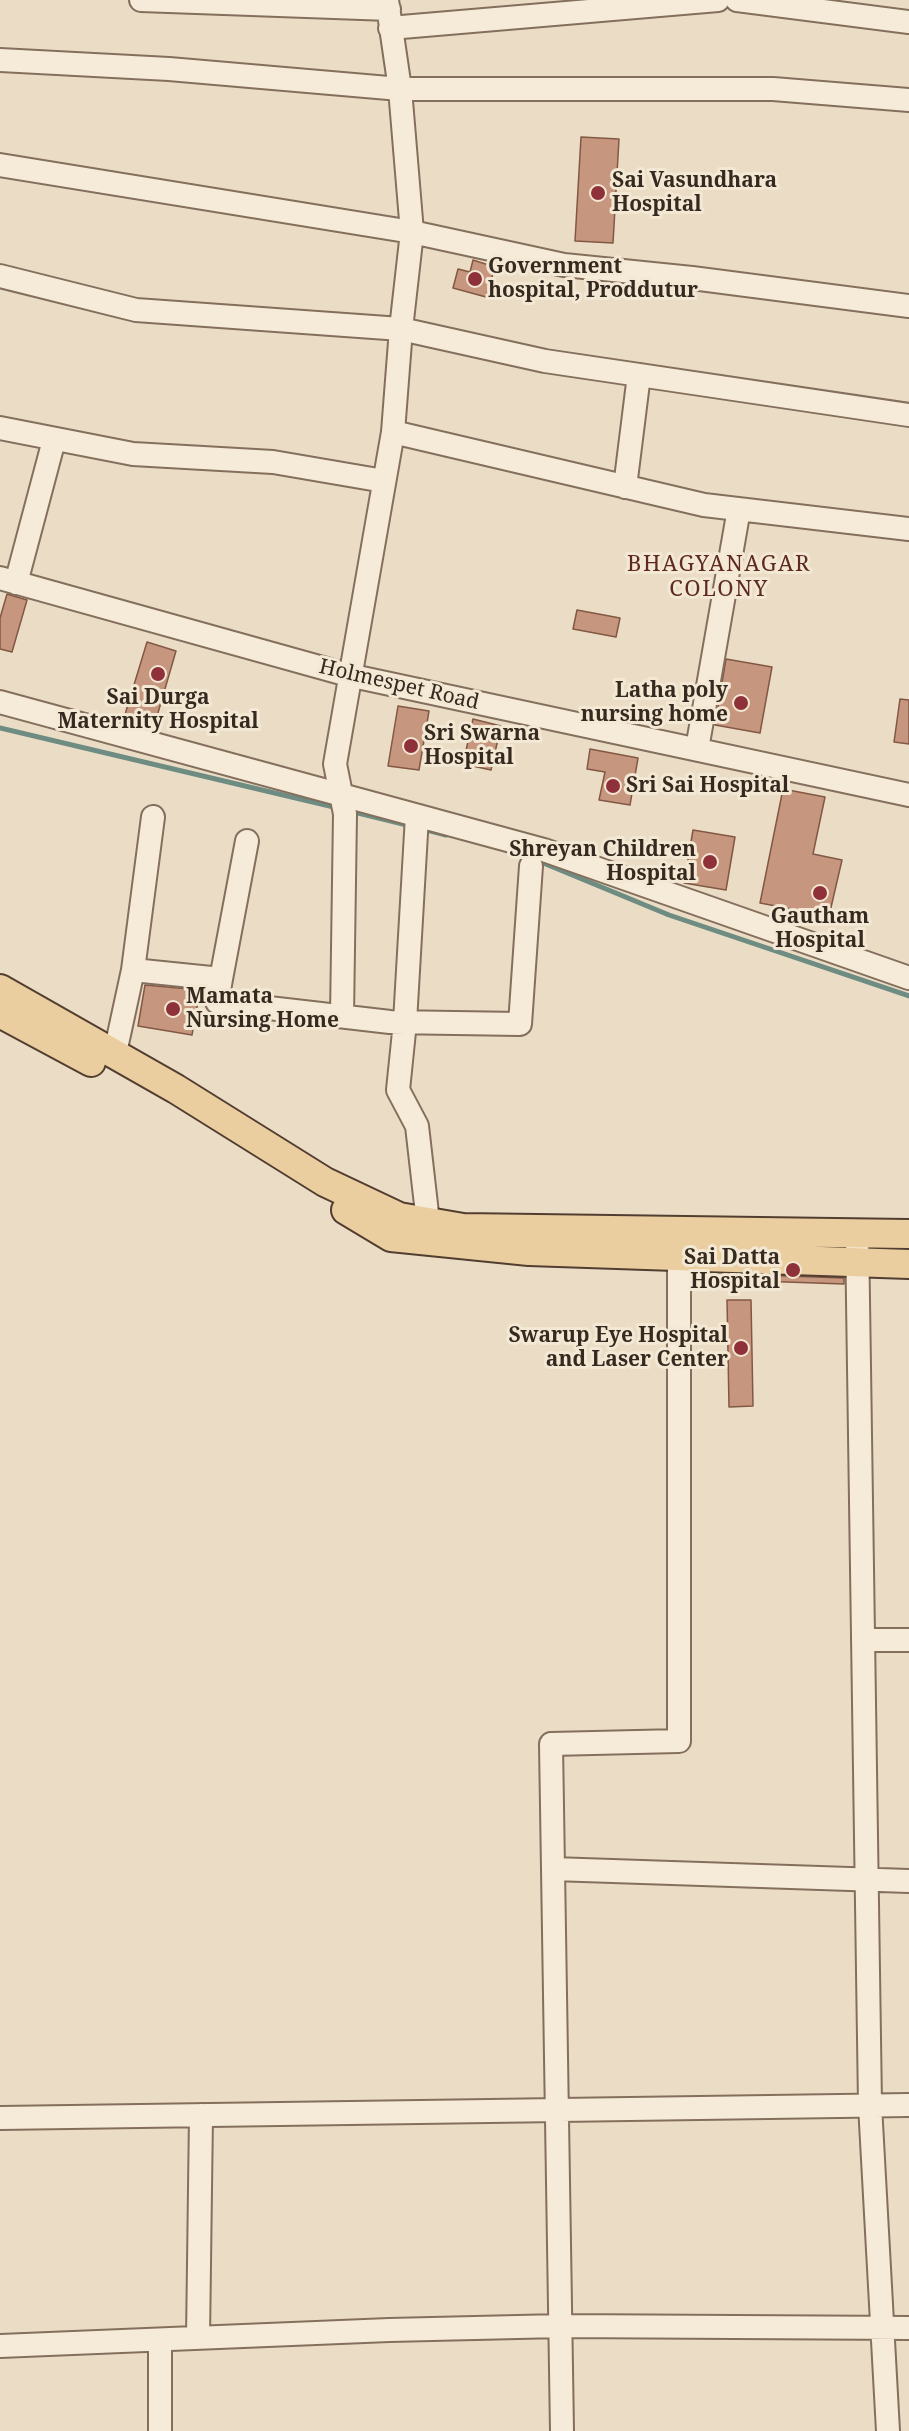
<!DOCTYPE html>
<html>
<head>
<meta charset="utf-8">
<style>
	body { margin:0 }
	canvas { display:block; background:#ebddc5 }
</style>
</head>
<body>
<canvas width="909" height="2431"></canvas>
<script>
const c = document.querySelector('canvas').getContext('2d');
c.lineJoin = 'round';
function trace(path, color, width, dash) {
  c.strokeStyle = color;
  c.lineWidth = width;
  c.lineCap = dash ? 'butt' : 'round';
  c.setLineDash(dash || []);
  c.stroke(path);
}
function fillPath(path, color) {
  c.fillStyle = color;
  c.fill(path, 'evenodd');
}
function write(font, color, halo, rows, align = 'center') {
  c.font = font + ' "Noto Serif",serif';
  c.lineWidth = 6;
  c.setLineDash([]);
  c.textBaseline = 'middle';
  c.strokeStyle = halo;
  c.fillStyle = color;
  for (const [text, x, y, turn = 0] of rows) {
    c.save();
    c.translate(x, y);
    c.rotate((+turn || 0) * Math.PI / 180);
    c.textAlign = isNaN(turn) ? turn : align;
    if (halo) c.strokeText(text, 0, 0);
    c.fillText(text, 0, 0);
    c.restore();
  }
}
const stream = new Path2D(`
	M0,728L338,808
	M350,811L411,826
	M423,829L446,835
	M536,860L669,915L909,996`);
const building = new Path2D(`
	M581,137L619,139L613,243L575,241Z
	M473,260L495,267L486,297L453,288L458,269L470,272Z
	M7,594L27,600L12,652L0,649V618Z
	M577,610L620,618L616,637L573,629Z
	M147,642L176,651L153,730L123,721Z
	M726,659L772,667L760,733L715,725Z
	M900,699L909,700V744L894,742Z
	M398,706L429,711L419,770L388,766Z
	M473,719L501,726L491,770L463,764Z
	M590,749L638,758L630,805L599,800L605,772L587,769Z
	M783,789L825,797L813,854L842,860L829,916L760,903Z
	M693,830L735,837L726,890L684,883Z
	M145,985L200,990L192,1035L138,1026Z
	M758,1275L844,1278V1284L757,1281Z
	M727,1300H751L753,1406L729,1407Z`);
const minor = new Path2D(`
	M141,0L389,9
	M737,0L909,22
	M390,28L718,0
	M0,60L169,69L400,89H773L909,100
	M0,165L412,232L564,265L692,278L909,306
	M0,276L136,310L401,329L545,361L909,415
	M0,428L133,454L273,462L384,481
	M393,432L704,505L909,529
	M625,487L639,375
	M0,578L348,675L909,795
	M16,583L54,440
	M0,702L544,850L909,978
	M697,749L739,509
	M417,816L405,1022L398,1090L417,1126L428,1222
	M133,970L153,817
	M221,979L247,841
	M342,1016L345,814L335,764L393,432L401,329L412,232L400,89L387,0
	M115,1053L133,970L221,979L217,1002L390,1022L520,1024L531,866
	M857,1233L870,2105L888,2431
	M863,1640H909
	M553,1869L909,1881
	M0,2118L909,2105
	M198,2338L201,2115
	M160,2340V2431
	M0,2346L389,2330L561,2326L909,2328
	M562,2431L551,1744L679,1741V1239`);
const major = new Path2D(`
	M0,989L176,1089L325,1182L399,1217L463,1228L909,1234
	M0,1013L91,1062
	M346,1210L391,1237L529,1251L909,1264`);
const markers = [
	[598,193,8,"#8f3138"],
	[475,279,8,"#8f3138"],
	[158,674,8,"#8f3138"],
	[741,703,8,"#8f3138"],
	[411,746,8,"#8f3138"],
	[613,786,8,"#8f3138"],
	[710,862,8,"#8f3138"],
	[820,893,8,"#8f3138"],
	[173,1009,8,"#8f3138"],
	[793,1270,8,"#8f3138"],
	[741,1348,8,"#8f3138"]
];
const poiNames = [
	["Sai Vasundhara",612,181],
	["Hospital",612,205],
	["Government",488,267],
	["hospital, Proddutur",488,291],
	["Latha poly",728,691,"right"],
	["nursing home",728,715,"right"],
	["Sai Durga",158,698,"center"],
	["Maternity Hospital",158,722,"center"],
	["Sri Swarna",424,734],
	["Hospital",424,758],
	["Sri Sai Hospital",626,786],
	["Shreyan Children",696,850,"right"],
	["Hospital",696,874,"right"],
	["Gautham",820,917,"center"],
	["Hospital",820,941,"center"],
	["Mamata",186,997],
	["Nursing Home",186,1021],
	["Sai Datta",780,1258,"right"],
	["Hospital",780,1282,"right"],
	["Swarup Eye Hospital",728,1336,"right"],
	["and Laser Center",728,1360,"right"]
];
const streetNames = [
	["Holmespet Road",399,685,13]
];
const neighbourhoodNames = [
	["BHAGYANAGAR",719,565],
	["COLONY",719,590]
];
trace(stream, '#6e8c82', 5);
fillPath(building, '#c6977e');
trace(building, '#825844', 1.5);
trace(minor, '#846f5d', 26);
trace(major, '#523e30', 32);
trace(minor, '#f6ebd8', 22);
trace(major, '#ebcea0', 28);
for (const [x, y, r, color] of markers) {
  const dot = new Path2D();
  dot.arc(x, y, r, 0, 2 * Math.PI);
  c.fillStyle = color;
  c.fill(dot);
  trace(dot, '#f3e8d4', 2);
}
write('bold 21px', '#36291f', '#f3e8d4', poiNames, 'left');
write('21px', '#36291f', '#f3e8d4', streetNames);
c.letterSpacing = '1.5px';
write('22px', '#5f2a22', '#f3e8d4', neighbourhoodNames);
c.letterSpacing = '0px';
</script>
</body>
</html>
